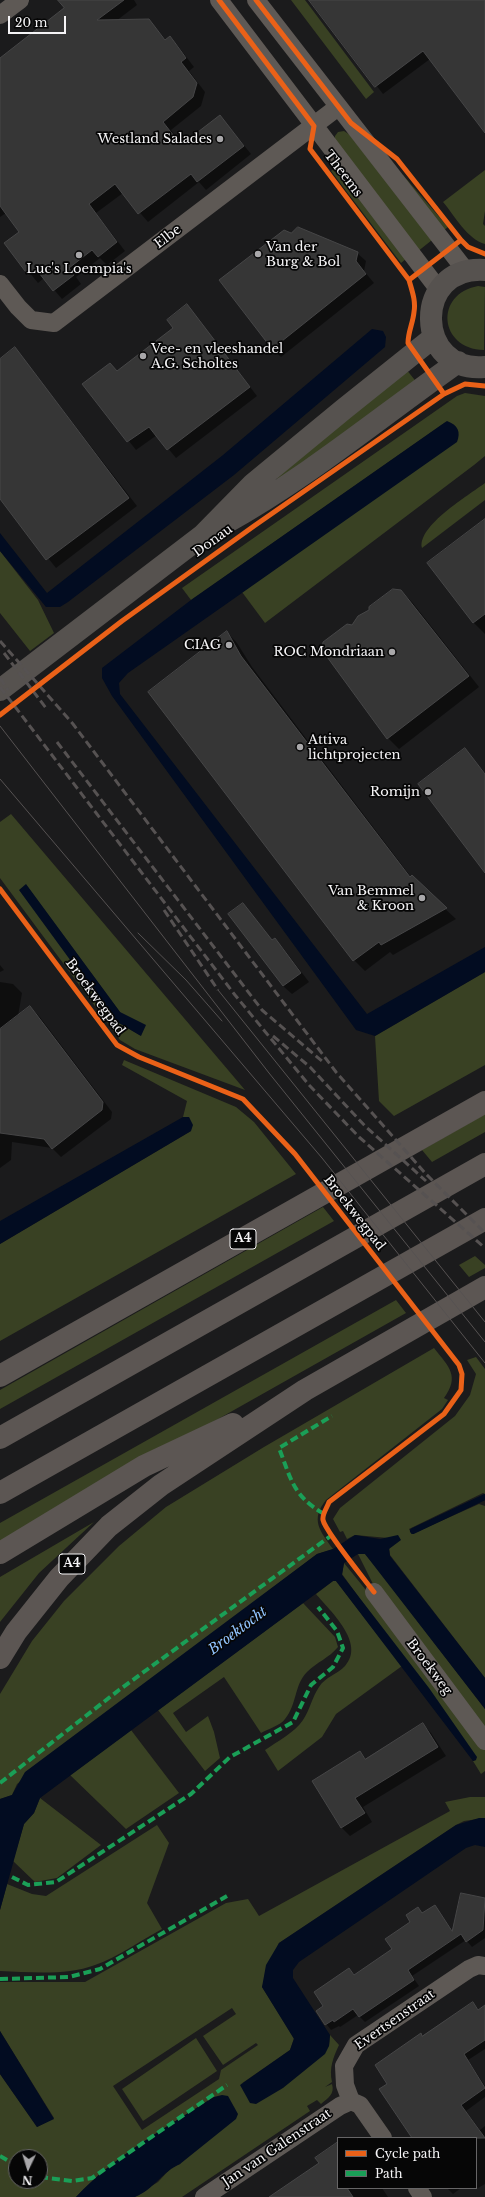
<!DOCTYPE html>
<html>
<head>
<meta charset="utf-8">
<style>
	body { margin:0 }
	#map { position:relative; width:485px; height:2197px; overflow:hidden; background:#1b1b1c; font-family:"Libre Baskerville",serif }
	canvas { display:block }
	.legend { position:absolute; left:337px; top:2137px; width:140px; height:52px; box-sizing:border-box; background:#060606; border:1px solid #666566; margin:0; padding:5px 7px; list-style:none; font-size:12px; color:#f5f4f6 }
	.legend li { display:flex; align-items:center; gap:8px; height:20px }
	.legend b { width:20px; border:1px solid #666566 }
	.north { position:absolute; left:8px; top:2149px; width:40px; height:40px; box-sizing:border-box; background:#060606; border:1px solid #666566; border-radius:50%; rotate:184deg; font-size:11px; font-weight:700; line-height:16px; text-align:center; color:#f5f4f6 }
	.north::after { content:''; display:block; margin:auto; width:14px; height:18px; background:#a9a8aa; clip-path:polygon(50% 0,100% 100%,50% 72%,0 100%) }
	.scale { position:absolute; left:8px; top:16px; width:58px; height:18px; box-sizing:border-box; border:2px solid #f5f4f6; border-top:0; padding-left:5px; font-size:12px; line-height:14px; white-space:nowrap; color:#f5f4f6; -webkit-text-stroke:3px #060606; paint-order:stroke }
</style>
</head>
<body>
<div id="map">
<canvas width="485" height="2197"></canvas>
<ul class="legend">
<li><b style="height:5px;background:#ea6118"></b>Cycle path</li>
<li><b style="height:5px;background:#1a9f57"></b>Path</li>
</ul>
<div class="north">N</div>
<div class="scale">20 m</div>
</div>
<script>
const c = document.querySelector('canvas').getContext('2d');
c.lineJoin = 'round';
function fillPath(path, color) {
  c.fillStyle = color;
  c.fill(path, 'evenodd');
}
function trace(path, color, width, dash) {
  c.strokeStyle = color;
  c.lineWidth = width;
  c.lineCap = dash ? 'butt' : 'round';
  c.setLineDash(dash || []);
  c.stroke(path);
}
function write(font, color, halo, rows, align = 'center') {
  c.font = font + ' "Libre Baskerville",serif';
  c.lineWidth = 3.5;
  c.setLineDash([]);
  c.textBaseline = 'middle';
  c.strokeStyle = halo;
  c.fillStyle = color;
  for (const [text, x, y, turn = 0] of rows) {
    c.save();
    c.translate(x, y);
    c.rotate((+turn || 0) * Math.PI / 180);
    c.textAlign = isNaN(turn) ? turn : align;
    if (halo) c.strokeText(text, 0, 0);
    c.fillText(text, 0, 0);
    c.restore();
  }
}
const green = new Path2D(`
	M291,0H305L374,92L366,99Z
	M344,131L350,135L432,240L417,252L335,144V136L338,132Z
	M336,167L406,259L401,263L331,171Z
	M485,170V211L483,224L485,226V244C468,240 454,215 443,202Z
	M403,175L448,227L443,231L402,177Z
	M478,286L485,287L484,350C439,349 434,294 478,286Z
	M406,369L418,384L280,482L275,476Z
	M465,393L485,396V456L474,465L265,623L242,592L299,552L447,421L191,600L182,588L457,396Z
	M485,483V500L422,548C417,526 469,495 485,483Z
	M0,551L38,600L54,633L30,651L0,613Z
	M11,814L245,1090L135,1049L120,1040L0,878V822ZM26,885L120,1012L141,1036L114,1020Z
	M485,972V1065L394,1116L379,1101L375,1036Z
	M124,1060L236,1107L254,1122L296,1174L0,1341V1244L191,1131L189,1117H183L187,1101L122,1065Z
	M485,1114V1132L432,1162L422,1150Z
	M323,1207L334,1221L0,1409V1390Z
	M475,1256L485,1265V1268L469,1277L459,1265Z
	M396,1300L406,1313L0,1542V1523Z
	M434,1348C449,1367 460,1376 444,1398L448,1400L442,1409L326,1500C310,1520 320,1531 333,1549L317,1554L17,1784L12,1795L0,1799V1694L32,1641L64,1601L119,1546L166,1507L264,1447Z
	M476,1357L485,1369V1494L483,1493L409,1529L412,1534L479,1504L485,1506V1678L390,1555L388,1538L355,1535L347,1539L343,1531L340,1532L333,1519L340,1508L455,1416L470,1395L476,1374L467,1360Z
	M94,1522L39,1573L0,1622V1577Z
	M358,1554H365L377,1568L485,1709V1735L373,1584Z
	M344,1563L387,1616L485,1749V1771L481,1774L473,1761L476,1760L342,1574Z
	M333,1581H336L402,1666L336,1714L322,1737L278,1771L265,1750C278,1741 294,1733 303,1720C310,1710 312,1697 319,1687C325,1677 338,1674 345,1666C366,1643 330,1611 316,1594Z
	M303,1603L335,1637L338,1647C329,1658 317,1662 307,1672C294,1685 297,1705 285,1719C281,1725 268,1729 261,1733L224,1677L173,1713L186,1732L208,1716L214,1732L220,1758L205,1771L158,1710Z
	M131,1730L179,1793L126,1829L70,1775Z
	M470,1797H485V1818L464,1821L456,1825L279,1943L262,1987L294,2038L290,2050L241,2084L329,2046L330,2035L339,2045C333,2058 329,2068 332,2082L325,2087L332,2084C335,2094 328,2098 321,2104L317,2100L307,2106L310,2111L182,2197H134L158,2182L171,2168L180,2164L214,2097C167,2127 115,2156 76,2197H0V2074L37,2127L54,2118L0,2031V1982H85L226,1903L248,1899L259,1916L450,1811L445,1802ZM232,2008L236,2014L203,2036L223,2065L256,2043L258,2045L221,2070L219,2079L142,2130L113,2086ZM16,2157H40V2181H16Z
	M40,1798L101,1845L57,1878L35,1882L13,1861L24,1824L34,1813Z
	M157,1825L169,1843L147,1903L162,1929C140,1941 118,1957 95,1965C66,1976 30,1972 0,1971V1910L7,1884L32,1894L46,1896Z
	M196,2038L217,2071L143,2121L122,2089Z`);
const water = new Path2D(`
	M372,329L383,331L386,337L385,347L234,475L68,602L60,607H46L0,551V533L47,593L223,455Z
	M447,421C458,425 461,432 457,442L128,673L119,683L120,694L367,1014L485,947V972L375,1036L356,1030L112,696L102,678V668L191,600Z
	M26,884L120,1012L146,1025L141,1036L114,1020L19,890Z
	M183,1117H189L193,1125L191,1131L0,1244V1221Z
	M355,1535L380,1539L398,1535L401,1540L389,1549L390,1556L485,1678V1709L365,1554H358L344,1563L342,1575L429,1688L477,1757L476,1760L473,1761L336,1581H333L40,1798L34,1813L24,1824L0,1910V1799L12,1795L25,1772L317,1554L333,1549Z
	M479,1818H485V1847L475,1845L466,1848L299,1962L293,1970V1978L330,2035L329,2046L325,2054L283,2088L256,2104L250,2103L240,2085L290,2050L294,2039L262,1987L266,1965L279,1943L456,1825Z
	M0,2031L54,2119L37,2127L0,2074Z
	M222,2095L228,2096L238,2114L236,2119L180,2164C163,2171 153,2190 135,2197C125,2197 88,2197 76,2197C114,2156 167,2127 214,2097Z`);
const shadow = new Path2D(`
	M62,0H134L137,5L116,21L149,20L166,40L170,38L178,46L194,67L189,71L205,92L201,106L171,130L182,145L220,116L251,154L206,190L199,182L148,222L123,193L96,213L125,251L107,265L100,258L76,277L81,284L62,299L44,278L38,283L5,243L21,232L6,213L0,217V59L66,9Z
	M310,0H485V130L430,59L383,94Z
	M357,253L366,261L364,271L374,283L281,357L272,349Z
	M187,305L257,396L176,458L157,435L136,450L84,384L118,372L175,328Z
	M15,348L137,506L56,568L0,498V360Z
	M485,520V634L473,622Z
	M401,591L412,602L479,687L399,749L388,738L353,626Z
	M227,632L237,643L252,667L411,877L456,919L393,955L390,952L365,971L354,960L150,693Z
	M465,749L485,773V871Z
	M243,904L273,941L275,939L283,948L309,982L292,994L283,986Z
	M0,965L4,970L0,972Z
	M0,982L13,984L22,993L18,1016L30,1007L39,1016L112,1112L111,1119L61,1157L52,1148L12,1142L11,1160L0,1168Z
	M423,1724L431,1733L446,1756L363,1807L372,1822L350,1836L341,1827L360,1752L366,1759Z
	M461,1894L485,1899V1938L472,1947L466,1940L412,1976L419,1986L365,2022L358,2015L340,2027L339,2026L331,2030L317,2012L325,2007L349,1969L355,1975L393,1949L412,1922L418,1908L423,1914L435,1906L453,1931Z
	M473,2003L479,2010L485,2007V2049L468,2060L485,2086V2097L466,2111L480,2130L485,2126V2184L478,2188L476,2187V2138H413L388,2085L423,2037Z
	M338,2150V2188H382L388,2197H271Z
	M447,2188H461L453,2194Z`);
const stream = new Path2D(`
	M413,1531L485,1497`);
const building = new Path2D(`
	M58,0H124L97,20L149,19L165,40L170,36L181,51L186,58L181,62L197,83L193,97L163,122L181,145L220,115L244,146L197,182L191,174L138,214L115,184L89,204L117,242L98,257L92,250L69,268L74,275L53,291L36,269L28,275L4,243L19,232L0,206V58L64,8Z
	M309,0H485V133L423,51L375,87Z
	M298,227L358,252L356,261L366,274L272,349L219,280L284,230L291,233Z
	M187,304L250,387L167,450L149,427L127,442L82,384L110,363L117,371L173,328L167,320Z
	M15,347L129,498L46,560L0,499V359Z
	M485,519V614L473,623L427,563Z
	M393,589L401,590L469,676L387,739L322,650L323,642L347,624L352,625L358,616L369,610V607Z
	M227,631L241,656L410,877L412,875L447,908L381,945L379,942L353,961L148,692Z
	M465,748L485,774V873L418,784Z
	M243,903L272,940L275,938L301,973L283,986L228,914Z
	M30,1006L103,1102L102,1110L52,1149L44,1139L0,1133V1029Z
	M423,1723L438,1747L355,1798L365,1813L341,1828L312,1781L360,1751L365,1759Z
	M461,1893L485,1898L483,1930L466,1942L461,1934L408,1970L414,1980L359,2017L353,2009L334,2022L333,2020L325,2025L316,2011L323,2006L314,1992L349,1968L354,1975L392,1949L385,1939L410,1922L406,1915L418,1907L422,1913L435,1905L452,1931Z
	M473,2002L478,2010L485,2005V2040L464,2054L485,2088L461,2105L485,2138H412L379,2089L387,2084L375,2065L421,2033L422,2036Z
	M338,2142V2188H347L353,2197H269L319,2163L315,2158Z`);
const minor = new Path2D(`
	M219,0L439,290
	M256,0L466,271
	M0,15L20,0
	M0,284L18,307L31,320L54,323L338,107
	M374,1592L485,1741
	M351,2101L345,2085L344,2066L356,2045L469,1969L478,1965L485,1966
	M351,2101L360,2105L383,2138
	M417,2188L423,2197
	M204,2197L340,2106L351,2101`);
const secondary = new Path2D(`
	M485,270C411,265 415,374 485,367
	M224,524C307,478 380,417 458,362
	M0,690L203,535L253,484L344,409L434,337`);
const motorway = new Path2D(`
	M0,1376L485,1102
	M0,1438L485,1164
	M0,1493L485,1219
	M0,1553L144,1466L233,1424
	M0,1658L16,1632L59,1578L109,1526L161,1485L305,1390L485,1287`);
const tram = new Path2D(`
	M0,726L269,1073L485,1342
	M0,779L322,1158L485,1363
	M138,933L186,980L222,1021
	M218,990L485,1322`);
const rail = new Path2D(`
	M0,641L73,724L336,1072L426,1174L483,1231
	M4,653L46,708
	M0,678L8,690
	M0,687L235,995L309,1085L359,1137L485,1248
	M57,742L262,1010L323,1062
	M164,910L218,990
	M273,1036L310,1067L365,1126L426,1181`);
const quiet = new Path2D(`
	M324,1514C293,1496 291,1479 279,1448L332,1416
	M0,1783L119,1690L332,1535
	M12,1877L28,1885L56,1882L191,1794L230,1757L293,1722L311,1685L333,1667L343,1648L337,1631L318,1607
	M0,1979L69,1977L100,1969L227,1896
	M0,2156L16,2165
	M40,2177L72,2181L92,2178L227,2085`);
const cycleway = new Path2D(`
	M219,0L314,126L310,149L409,280
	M256,0L351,123L397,159L461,240
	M485,254L468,247L461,240L409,280C412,291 416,301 414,312C413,323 408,332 408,343L444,394L465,384L485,386
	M0,715L122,621L254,526L444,394
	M0,889L117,1045L139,1057L243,1099L295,1154L459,1365L462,1374L461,1390L444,1414L329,1502C327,1508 322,1514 323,1520C325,1531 365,1580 374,1592`);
const markers = [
	[220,139,4,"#a9a8aa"],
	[258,254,4,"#a9a8aa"],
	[79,255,4,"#a9a8aa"],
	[143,356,4,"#a9a8aa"],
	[229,645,4,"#a9a8aa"],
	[392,652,4,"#a9a8aa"],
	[300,747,4,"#a9a8aa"],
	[428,792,4,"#a9a8aa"],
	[422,898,4,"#a9a8aa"]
];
const shields = [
	[243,1239,26],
	[72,1564,26]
];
const shieldNames = [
	["A4",243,1239],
	["A4",72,1564]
];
const poiNames = [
	["Westland Salades",212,139],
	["Van der",266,247,"left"],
	["Burg & Bol",266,262,"left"],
	["Luc's Loempia's",79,269,"center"],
	["Vee- en vleeshandel",151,349,"left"],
	["A.G. Scholtes",151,364,"left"],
	["CIAG",221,645],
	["ROC Mondriaan",384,652],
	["Attiva",308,740,"left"],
	["lichtprojecten",308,755,"left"],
	["Romijn",420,792],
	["Van Bemmel",414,891],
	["& Kroon",414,906]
];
const streetNames = [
	["Theems",343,174,53],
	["Elbe",168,237,-37],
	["Donau",213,541,-36],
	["Broekwegpad",95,997,54],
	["Broekwegpad",354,1213,52],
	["Broekweg",429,1667,53],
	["Evertsenstraat",395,2020,-35],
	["Jan van Galenstraat",277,2148,-34]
];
const waterNames = [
	["Broektocht",238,1631,-37]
];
fillPath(green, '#394123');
fillPath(water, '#020c21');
fillPath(shadow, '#0007');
trace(stream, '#020c21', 6);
fillPath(building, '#363636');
trace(building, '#464647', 1);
trace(minor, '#5e5955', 18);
trace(secondary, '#56524f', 22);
trace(motorway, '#5c5653', 22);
trace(tram, '#565252', 1);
trace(rail, '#565252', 3, [8, 4]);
trace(quiet, '#1a9f57', 4, [8, 4]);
trace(cycleway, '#ea6118', 5);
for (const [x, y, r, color] of markers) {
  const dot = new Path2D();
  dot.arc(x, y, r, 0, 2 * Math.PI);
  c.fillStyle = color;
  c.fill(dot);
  trace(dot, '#060606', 1.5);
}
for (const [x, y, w] of shields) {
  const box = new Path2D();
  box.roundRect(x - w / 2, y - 10, w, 20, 3);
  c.fillStyle = '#060606';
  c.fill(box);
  trace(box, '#f5f4f6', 1);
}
write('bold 12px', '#f5f4f6', null, shieldNames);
write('13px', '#f5f4f6', '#060606', poiNames, 'right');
write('13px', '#f5f4f6', '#060606', streetNames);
write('italic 14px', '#91c4fe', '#060606', waterNames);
</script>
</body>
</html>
